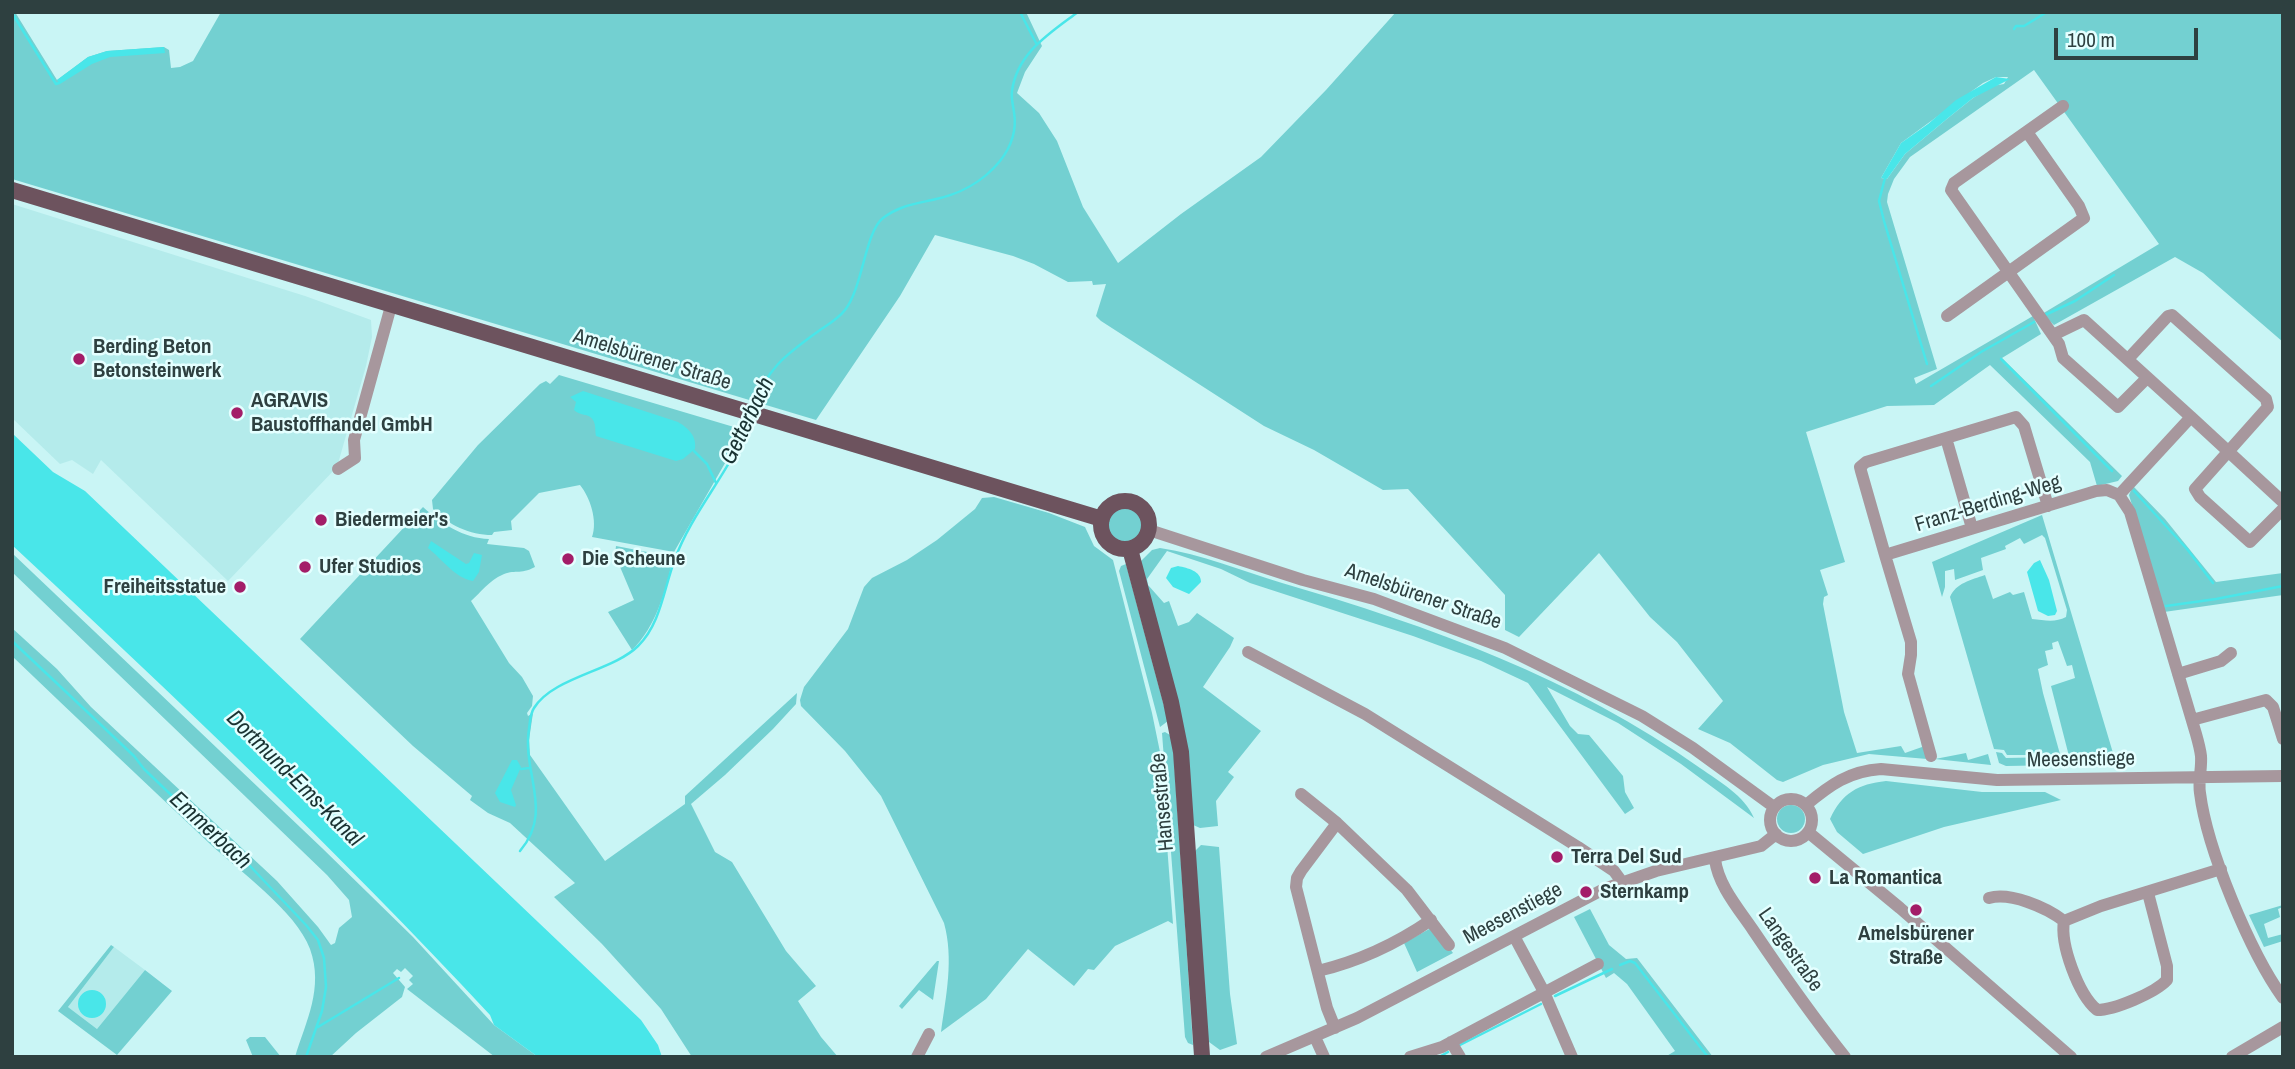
<!DOCTYPE html>
<html>
<head>
<meta charset="utf-8">
<style>
	body { margin:0 }
	#map { position:relative; width:2295px; height:1069px; overflow:hidden; background:#c9f5f5; font-family:"Archivo Narrow",sans-serif }
	canvas { display:block }
	.frame { position:absolute; inset:0; border:14px solid #2e4040; pointer-events:none }
	.scale { position:absolute; left:2054px; top:28px; width:144px; height:32px; box-sizing:border-box; border:4px solid #2e4040; border-top:0; padding-left:9px; font-size:21px; line-height:24px; white-space:nowrap; color:#2e4040; -webkit-text-stroke:5px #e4ffff; paint-order:stroke }
</style>
</head>
<body>
<div id="map">
<canvas width="2295" height="1069"></canvas>
<div class="frame"></div>
<div class="scale">100 m</div>
</div>
<script>
const c = document.querySelector('canvas').getContext('2d');
c.lineJoin = 'round';
function fillPath(path, color) {
  c.fillStyle = color;
  c.fill(path, 'evenodd');
}
function trace(path, color, width, dash) {
  c.strokeStyle = color;
  c.lineWidth = width;
  c.lineCap = dash ? 'butt' : 'round';
  c.setLineDash(dash || []);
  c.stroke(path);
}
function write(font, color, halo, rows, align = 'center') {
  c.font = font + ' "Archivo Narrow",sans-serif';
  c.lineWidth = 5;
  c.setLineDash([]);
  c.textBaseline = 'middle';
  c.strokeStyle = halo;
  c.fillStyle = color;
  for (const [text, x, y, turn = 0] of rows) {
    c.save();
    c.translate(x, y);
    c.rotate((+turn || 0) * Math.PI / 180);
    c.textAlign = isNaN(turn) ? turn : align;
    if (halo) c.strokeText(text, 0, 0);
    c.fillText(text, 0, 0);
    c.restore();
  }
}
const built = new Path2D(`
	M12,204L305,296L371,320L372,337L366,366L337,467L228,581L101,460L93,474L72,460L60,464L12,418Z
	M114,947L145,970L97,1029L68,1007Z`);
const green = new Path2D(`
	M12,12H15L57,80L88,57L107,51L164,47L169,50L171,68L180,67L193,61L221,12H1026L1042,46L1025,72L1017,93L1039,113L1057,141L1083,207L1118,263L1181,214L1261,157L1326,90L1396,12H2283V342L2203,273L2175,257L2054,325L2042,314L2159,244L2034,70L1910,157L1894,179L1888,194L1887,202L1937,369L1914,378L1916,384L2033,316L2041,334L2002,358L2122,476L2118,481L2097,486L2090,462L1990,365L1934,405L1887,406L1806,432L1845,562L1820,570L1828,595L1824,597L1823,604L1844,712L1857,753L1901,746L1905,753L1922,747L1921,740L1927,759L1869,754L1823,765L1783,782L1777,780L1730,743L1698,729L1723,701L1677,642L1650,617L1599,553L1519,637L1505,630V595L1408,489L1383,490L1314,450L1264,426L1101,321L1096,316L1106,284L1093,285L1092,281L1068,282L1034,264L1013,256L935,235L900,296L816,420L12,179ZM1996,77H2008L2004,84L1992,86L1973,98L1948,118L1905,154L1887,179L1881,178L1901,143L1983,83Z
	M559,375L744,430L674,552L592,537C598,521 590,497 580,485L539,493L511,521L512,530L494,532L492,535C470,535 448,525 433,509L432,500L478,445L540,384L546,381L550,384Z
	M2133,486L2165,519L2216,582L2283,573V595L2164,612L2129,495Z
	M994,497L1049,513L1085,527L1094,546L1113,560L1152,713L1160,752L1173,924L1168,921L1115,946L1094,970L1088,969L1074,986L1028,949L986,999L941,1032C946,996 954,959 944,923L881,796L845,751L801,706L800,700L804,687L848,629L864,587L872,578L907,560L937,540L975,509L982,498Z
	M423,507C442,524 463,538 489,539L487,544L524,548L529,551L535,567C520,575 514,569 502,575C491,579 480,593 471,601L509,663L522,677L533,696L532,706L527,713L528,716L533,713L529,740L530,755L605,861L685,804V796L797,693L796,704L773,729L725,775L691,804L715,852L732,862L786,951L816,986L798,1001L821,1037L838,1057H692L661,1009L602,944L554,897L575,883L510,823L488,813L470,800L472,796L413,746L300,639Z
	M1106 525a18 18 0 1 1 36 0a18 18 0 1 1-36 0Z
	M2042,515L2116,763L2071,764L2051,686L2075,678L2072,665L2067,666L2058,641L2052,643L2053,649L2045,651L2048,665L2038,669L2043,693L2063,765L2006,766L1999,763L1996,752L2002,753L2006,758L2055,757L2058,755H2007L2004,750L1994,749L1950,597C1956,583 1971,580 1985,575L1993,599L2010,592L2013,595L2024,592L2032,619C2044,620 2055,623 2066,617L2067,610L2045,538L2042,535L2024,544L2020,538L2005,546L2006,549L1981,558L1983,570L1955,580L1954,569L1945,571V587L1942,597L1932,562Z
	M616,546L673,557C667,588 656,627 632,650L608,612L634,600L615,555Z
	M1160,548C1201,554 1242,571 1282,583C1430,626 1574,678 1700,768C1720,782 1744,795 1754,818L1681,764L1618,723L1547,687L1570,726L1578,734L1589,735L1623,776L1625,792L1634,808L1625,814L1528,683L1481,661L1413,636L1250,583L1221,569L1167,551L1147,579L1148,585L1164,603L1169,601L1178,626L1189,622L1197,613L1234,638L1230,647L1203,687L1261,731L1228,772L1234,777L1216,801L1218,826L1200,828L1191,824L1143,575L1141,561L1152,550Z
	M12,553L322,848L413,937L494,1025L538,1057H495L407,989L413,984L409,980L413,976L405,968L401,972L397,969L393,973L405,987L402,997L356,1033L330,1057H295C306,1021 324,988 310,949C296,911 239,871 209,843C143,781 77,718 12,656V628L57,669L91,707L277,881L318,927L331,945L335,943L339,928L352,917L349,900L327,875L12,572Z
	M1126,564L1168,721L1160,727L1119,571L1121,566Z
	M1165,732L1170,735L1173,744L1193,1045L1188,1043L1185,1037L1162,733Z
	M1966,753L1968,760L1988,754L1991,765L1935,759Z
	M1886,781L1982,792H2045L2061,800L1944,827L1863,854L1837,832L1830,819C1842,793 1858,784 1886,781Z
	M1777 819a14 14 0 1 1 28 0a14 14 0 1 1-28 0Z
	M1201,845L1219,847L1230,994L1237,1044L1220,1050L1209,1042L1206,1032L1194,852Z
	M2283,905V907L2278,909L2280,917L2264,924L2268,938L2283,934V941L2264,947L2249,915Z
	M1590,909L1609,945L1626,959L1637,958L1713,1057H1665L1675,1051L1627,984L1614,973L1606,978L1574,917Z
	M1431,928L1436,931L1453,953L1417,972L1404,943Z
	M111,945L114,947L68,1007L97,1029L145,970L172,991L117,1055L58,1011Z
	M937,961H939L933,1000L919,990L902,1009L899,1006Z
	M250,1037H265L281,1057H253L246,1040Z`);
const water = new Path2D(`
	M164,47L165,53L110,57L92,64L60,84L57,80L88,57L107,51Z
	M1996,77L2010,79L1973,98L1948,118L1905,154L1887,179L1881,178L1901,143L1928,124L1956,100Z
	M583,391L678,422C688,428 697,436 695,449L683,459L676,461L596,436C595,432 596,424 593,420C589,413 579,416 574,410L576,402L570,397Z
	M12,433L53,472L85,491L641,1020L658,1045L662,1057H538L494,1025L490,1015C338,851 175,697 12,545Z
	M431,541L466,564L469,563L474,553L482,555L479,572L473,581C455,578 442,559 428,548Z
	M2040,560L2049,580L2057,611L2055,615L2048,616L2038,611L2027,572L2034,563Z
	M1178,566C1188,568 1201,571 1201,582L1189,594L1173,587L1166,578L1171,568Z
	M512,760H517L521,767L511,790L516,805L515,807L500,802L495,793Z
	M78 1004a14 14 0 1 1 28 0a14 14 0 1 1-28 0Z`);
const stream = new Path2D(`
	M1020,12L1036,43
	M12,13L56,84L59,83
	M2014,29L2016,26H2024L2047,12
	M1885,178L1879,201L1884,221L1927,364
	M2045,315L2075,301L2114,275
	M2001,359L2112,471
	M1931,386L1981,352L2034,322
	M753,408C767,367 787,354 820,330C829,324 839,318 845,310C863,287 865,232 883,218C899,206 914,204 932,200C958,195 983,182 1000,161C1011,147 1017,130 1014,112C1013,105 1011,98 1012,91C1017,53 1050,33 1078,12
	M694,451L707,464L716,483
	M2134,491L2187,549L2213,583
	M2166,606L2216,599L2283,586
	M12,641L134,756L144,769L214,836L231,846L306,925L318,940L324,958L326,987L322,1011L306,1057
	M521,769L530,768
	M520,851C554,811 522,774 529,729C530,722 530,714 534,708C553,677 613,671 638,646C661,624 664,587 675,559C693,509 734,468 750,418
	M1620,965L1630,961L1635,963L1708,1057
	M1555,996L1612,969
	M318,1027L399,978
	M1460,1045L1541,1004
	M1439,1057L1448,1052`);
const minor = new Path2D(`
	M2063,106L1954,183L1951,190L2059,344L2063,358L2118,407L2147,378
	M1947,316L2084,218L2079,206L2027,132
	M2053,335L2084,320L2191,417L2119,495
	M2128,359L2168,316L2172,315L2266,399L2268,407L2195,489L2200,497L2250,542L2283,509
	M2191,417L2283,502
	M1946,438L1972,528
	M338,469L355,458L354,440L391,306
	M1149,530L1303,580L1374,599L1505,648L1642,716L1693,748L1774,807
	M1885,555L1861,471L1860,467L1866,462L2016,417L2024,426L2048,506
	M1248,652L1365,714L1578,847L1614,871L1622,882
	M2178,674L2221,661L2231,653
	M2192,720L2266,700L2273,707L2283,739
	M1931,756L1908,674L1911,655V642L1885,555L2096,491L2107,490L2119,495L2130,512L2196,734C2198,741 2200,748 2201,756C2202,768 2198,781 2200,793C2207,849 2250,952 2283,998
	M1301,794L1337,823L1301,871L1297,878L1296,887L1327,1008L1335,1028
	M1770 820a21 21 0 1 1 42 0a21 21 0 1 1-42 0Z
	M1806,805C1830,785 1849,771 1881,769L1997,780L2283,776
	M1337,823L1407,890L1449,945
	M1808,832L1900,908L2071,1057
	M1715,859C1718,885 1738,908 1753,930C1782,973 1812,1016 1845,1057
	M1989,898C2010,892 2046,907 2064,921L2101,906L2221,869
	M2064,921C2060,944 2078,994 2097,1010C2114,1010 2155,993 2167,980V966L2148,893
	M1514,936L1544,992L1572,1057
	M1318,971C1360,961 1396,944 1431,920
	M1315,1037L1324,1057
	M1451,1042L1460,1057
	M917,1057L929,1034
	M1266,1057L1357,1018L1604,889L1656,871L1761,846L1776,834
	M1410,1057L1442,1047L1598,964
	M2232,1057L2283,1027`);
const major = new Path2D(`
	M12,190L1102,519
	M1101 525a24 24 0 1 1 48 0a24 24 0 1 1-48 0Z
	M1130,549L1171,702L1181,752L1202,1056`);
const markers = [
	[79,359,7,"#a31d68"],
	[237,413,7,"#a31d68"],
	[321,520,7,"#a31d68"],
	[568,559,7,"#a31d68"],
	[305,567,7,"#a31d68"],
	[240,587,7,"#a31d68"],
	[1557,857,7,"#a31d68"],
	[1815,878,7,"#a31d68"],
	[1586,892,7,"#a31d68"],
	[1916,910,7,"#a31d68"]
];
const poiNames = [
	["Berding Beton",93,347],
	["Betonsteinwerk",93,371],
	["AGRAVIS",251,401],
	["Baustoffhandel GmbH",251,425],
	["Biedermeier's",335,520],
	["Die Scheune",582,559],
	["Ufer Studios",319,567],
	["Freiheitsstatue",226,587,"right"],
	["Terra Del Sud",1571,857],
	["La Romantica",1829,878],
	["Sternkamp",1600,892],
	["Amelsbürener",1916,934,"center"],
	["Straße",1916,958,"center"]
];
const streetNames = [
	["Amelsbürener Straße",652,360,17],
	["Franz-Berding-Weg",1988,504,-17],
	["Amelsbürener Straße",1423,597,19],
	["Meesenstiege",2081,760,-1],
	["Hansestraße",1163,802,-95],
	["Meesenstiege",1513,914,-28],
	["Langestraße",1790,950,55]
];
const waterNames = [
	["Getterbach",748,421,-64],
	["Dortmund-Ems-Kanal",294,779,45],
	["Emmerbach",210,831,43]
];
fillPath(built, '#b4ebeb');
fillPath(green, '#73d0d1');
fillPath(water, '#49e6e9');
trace(stream, '#49e6e9', 2.5);
trace(minor, '#a7979d', 12);
trace(major, '#6d535e', 16);
for (const [x, y, r, color] of markers) {
  const dot = new Path2D();
  dot.arc(x, y, r, 0, 2 * Math.PI);
  c.fillStyle = color;
  c.fill(dot);
  trace(dot, '#e4ffff', 2.5);
}
write('bold 21px', '#2e4040', '#e4ffff', poiNames, 'left');
write('21px', '#2e4040', '#e4ffff', streetNames);
write('italic 23px', '#193232', '#e4ffff', waterNames);
</script>
</body>
</html>
